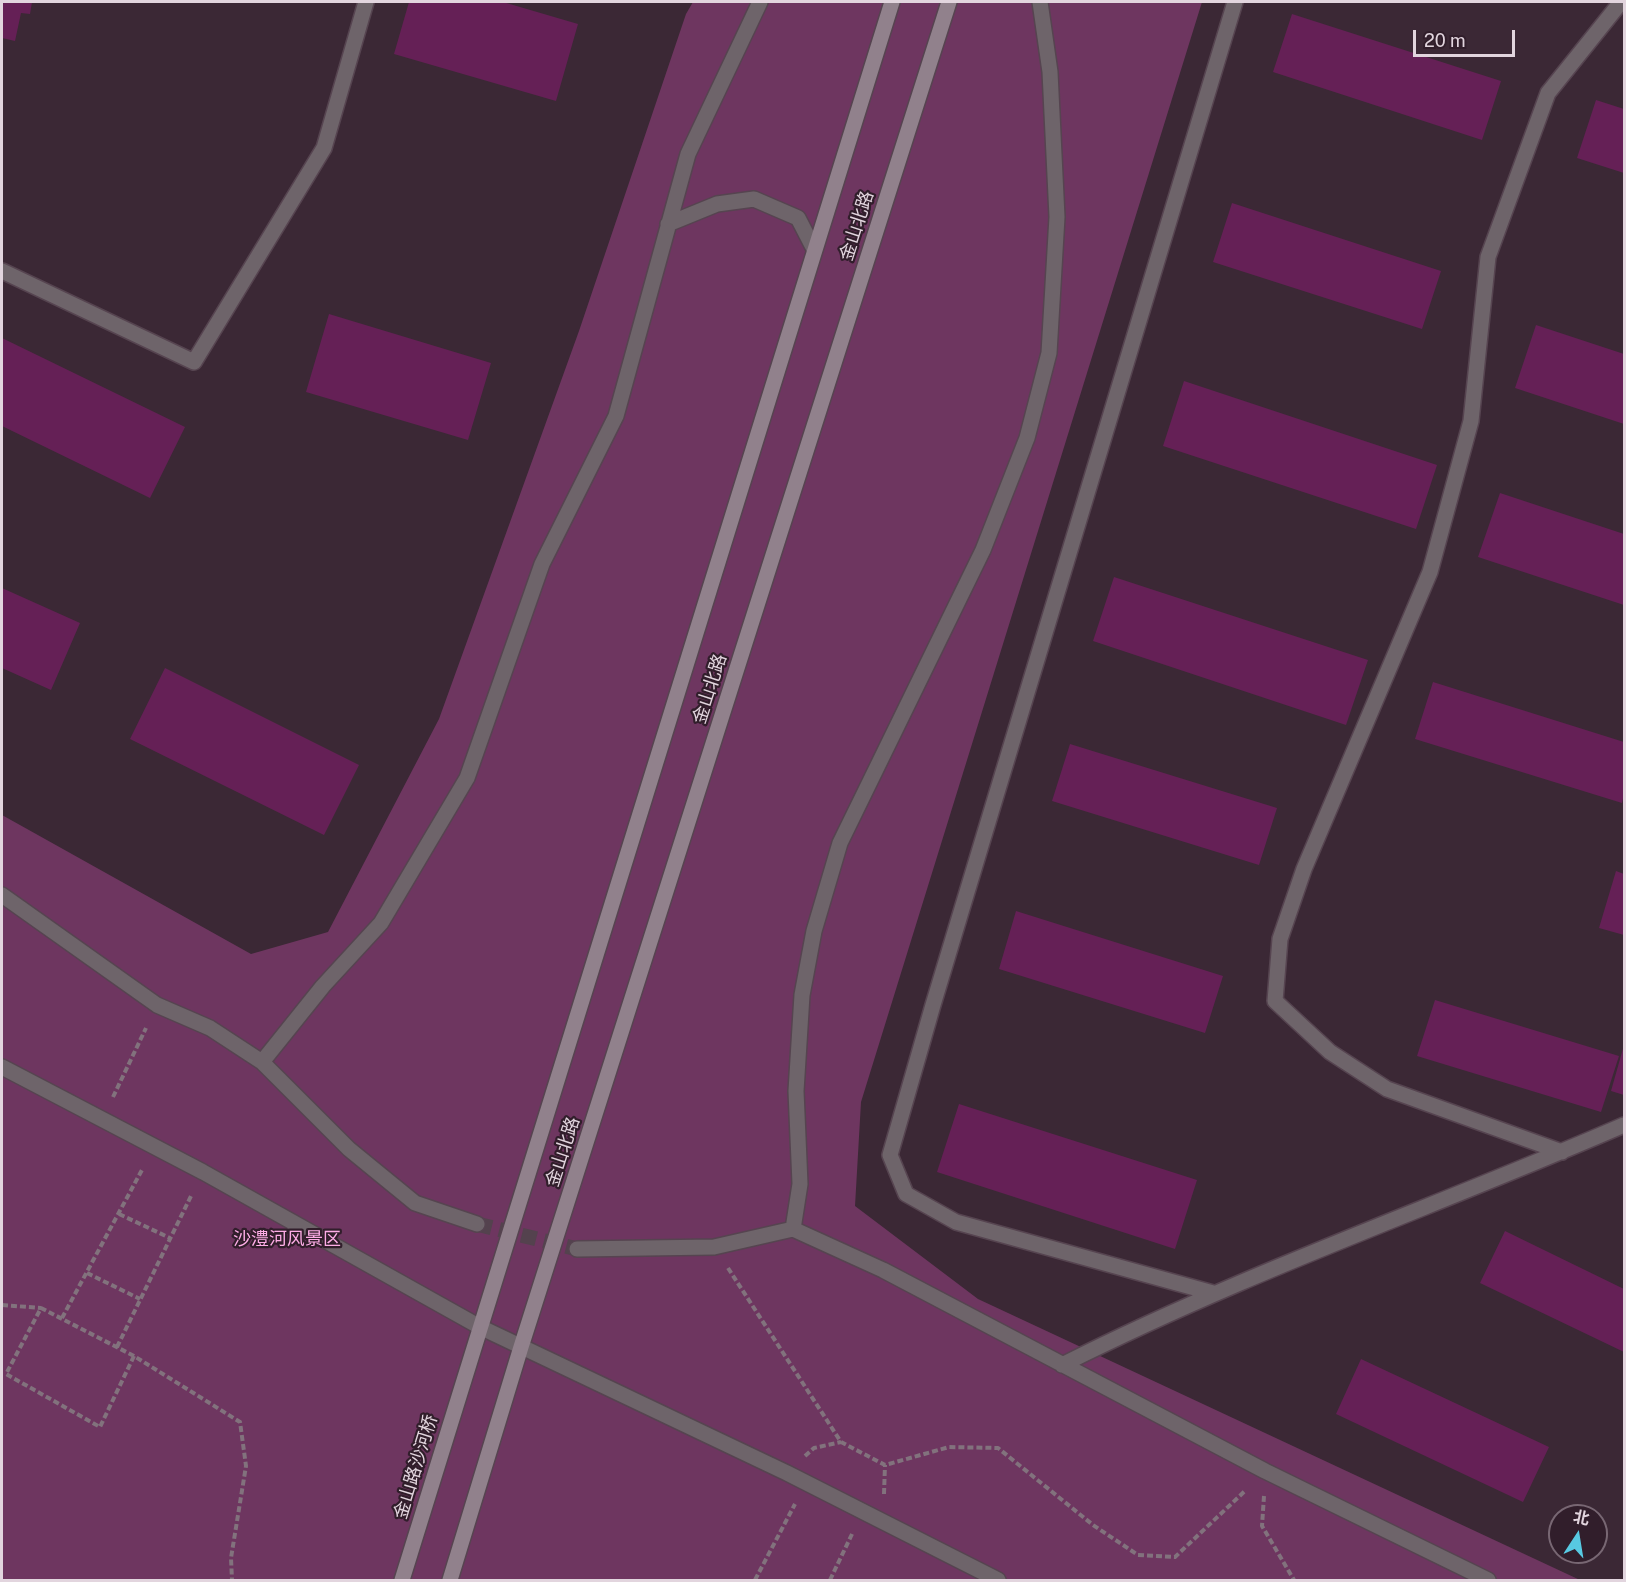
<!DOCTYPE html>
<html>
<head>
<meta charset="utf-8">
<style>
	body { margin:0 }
	#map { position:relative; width:1626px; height:1582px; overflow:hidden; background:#3b2835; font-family:"Public Sans","Noto Sans SC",sans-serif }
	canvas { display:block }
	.frame { position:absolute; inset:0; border:3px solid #e2d5de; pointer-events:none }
	.north { position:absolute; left:1548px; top:1504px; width:60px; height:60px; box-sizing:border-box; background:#311e2b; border:2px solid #786773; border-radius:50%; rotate:12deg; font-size:16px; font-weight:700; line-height:24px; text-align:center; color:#e2d5de }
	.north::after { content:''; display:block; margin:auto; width:21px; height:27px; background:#57c9e2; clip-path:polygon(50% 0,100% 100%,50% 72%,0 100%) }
	.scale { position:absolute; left:1413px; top:30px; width:102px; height:27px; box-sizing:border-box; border:3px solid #e2d5de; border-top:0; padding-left:8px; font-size:18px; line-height:21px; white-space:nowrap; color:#e2d5de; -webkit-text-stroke:4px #311e2b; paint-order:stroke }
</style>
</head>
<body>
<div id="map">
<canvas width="1626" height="1582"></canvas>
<div class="frame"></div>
<div class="north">北</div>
<div class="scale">20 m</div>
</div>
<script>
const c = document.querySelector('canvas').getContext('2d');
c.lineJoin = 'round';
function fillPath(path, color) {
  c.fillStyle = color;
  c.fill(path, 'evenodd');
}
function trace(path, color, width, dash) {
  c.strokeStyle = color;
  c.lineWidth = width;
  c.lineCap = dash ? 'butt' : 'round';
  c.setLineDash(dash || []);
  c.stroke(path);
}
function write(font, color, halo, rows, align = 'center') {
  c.font = font + ' "Public Sans","Noto Sans SC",sans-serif';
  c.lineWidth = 4.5;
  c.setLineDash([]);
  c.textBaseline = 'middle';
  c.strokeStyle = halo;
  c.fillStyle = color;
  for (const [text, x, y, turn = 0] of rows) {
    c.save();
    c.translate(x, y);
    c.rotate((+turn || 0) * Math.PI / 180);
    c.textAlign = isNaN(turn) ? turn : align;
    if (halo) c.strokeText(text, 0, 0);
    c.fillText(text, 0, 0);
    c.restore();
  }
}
const green = new Path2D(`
	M693,2H1202L861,1102L855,1206L978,1299L1580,1580H2V815L251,954L328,932L439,719L579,331L686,14Z`);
const building = new Path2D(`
	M2,2H32L30,14L21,13L15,41L2,38Z
	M409,2H503L578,24L556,101L394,54Z
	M1292,14L1501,81L1482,140L1273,72Z
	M1596,100L1624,109V173L1577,158Z
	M1232,203L1441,271L1422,329L1213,262Z
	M329,314L491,363L468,440L306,392Z
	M1536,325L1624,354V424L1515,388Z
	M2,338L185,427L150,498L2,426Z
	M1184,381L1437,465L1416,529L1163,446Z
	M1500,493L1624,534V605L1478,557Z
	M1114,577L1368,660L1346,725L1093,641Z
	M2,588L80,623L51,690L2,668Z
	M165,668L359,765L324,835L130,739Z
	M1433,682L1624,742V794L1622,803L1415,739Z
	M1070,744L1277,808L1259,865L1052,801Z
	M1616,871L1624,874V935L1599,928Z
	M1016,911L1223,976L1205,1033L999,969Z
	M1435,1000L1619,1056L1601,1112L1417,1056Z
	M1624,1045V1095L1611,1091Z
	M959,1104L1197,1180L1175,1249L937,1172Z
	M1505,1231L1624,1289V1352L1480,1283Z
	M1361,1359L1549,1447L1523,1502L1336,1414Z`);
const streetTunnel = new Path2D(`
	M477,1224L577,1249`);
const path = new Path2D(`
	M113,1097L146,1028
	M119,1214L170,1238
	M728,1268L841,1442L885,1465L949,1447L998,1448L1093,1525L1138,1555L1175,1557L1246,1490
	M87,1273L140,1299
	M2,1305L41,1308
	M62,1318L143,1168
	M117,1347L192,1194
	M134,1356L100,1427L6,1374L41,1308L134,1356L240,1422L246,1466L231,1558L232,1580
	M805,1456L814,1448L841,1442
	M884,1494L885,1465
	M1264,1496L1262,1526L1294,1580
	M755,1580L795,1504
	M830,1580L853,1532`);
const street = new Path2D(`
	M1040,2L1050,72L1057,217L1049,353L1027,438L983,550L840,843L814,931L802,995L796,1091L800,1184L793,1229L883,1270L1265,1471L1488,1580
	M668,224L717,204L754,199L798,218L814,249
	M2,271L194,362L324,148L366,2
	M2,895L157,1005L210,1028L262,1062L349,1149L415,1203L477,1224
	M262,1062L323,986L381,923L467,778L542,564L616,416L688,154L760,2
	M2,1067L203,1172L480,1327L787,1473L998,1580
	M1562,1152L1387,1089L1330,1052L1275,1001L1280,939L1304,869L1430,572L1471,421L1488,257L1548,93L1621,2
	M577,1249L714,1247L793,1229
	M1213,1293L956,1222L906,1194L890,1155L933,1005L1235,2
	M1062,1365C1244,1273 1437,1206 1624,1125`);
const secondary = new Path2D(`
	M402,1580L892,2
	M450,1580L521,1347L949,2`);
const streetNames = [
	["金山北路",857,226,-72],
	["金山北路",710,689,-72],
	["金山北路",563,1152,-72],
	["金山路沙河桥",416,1467,-73]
];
const parkNames = [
	["沙澧河风景区",287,1239]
];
fillPath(green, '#6e3660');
fillPath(building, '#652056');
trace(streetTunnel, '#54424e', 15, [15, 8]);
trace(street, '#564450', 18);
trace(secondary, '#564450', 18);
trace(path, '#82727d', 4, [6, 3]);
trace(street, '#6e646a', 15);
trace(secondary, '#91818c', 15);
write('18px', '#e2d5de', '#311e2b', streetNames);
write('18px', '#feade7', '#311e2b', parkNames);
</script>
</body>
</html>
